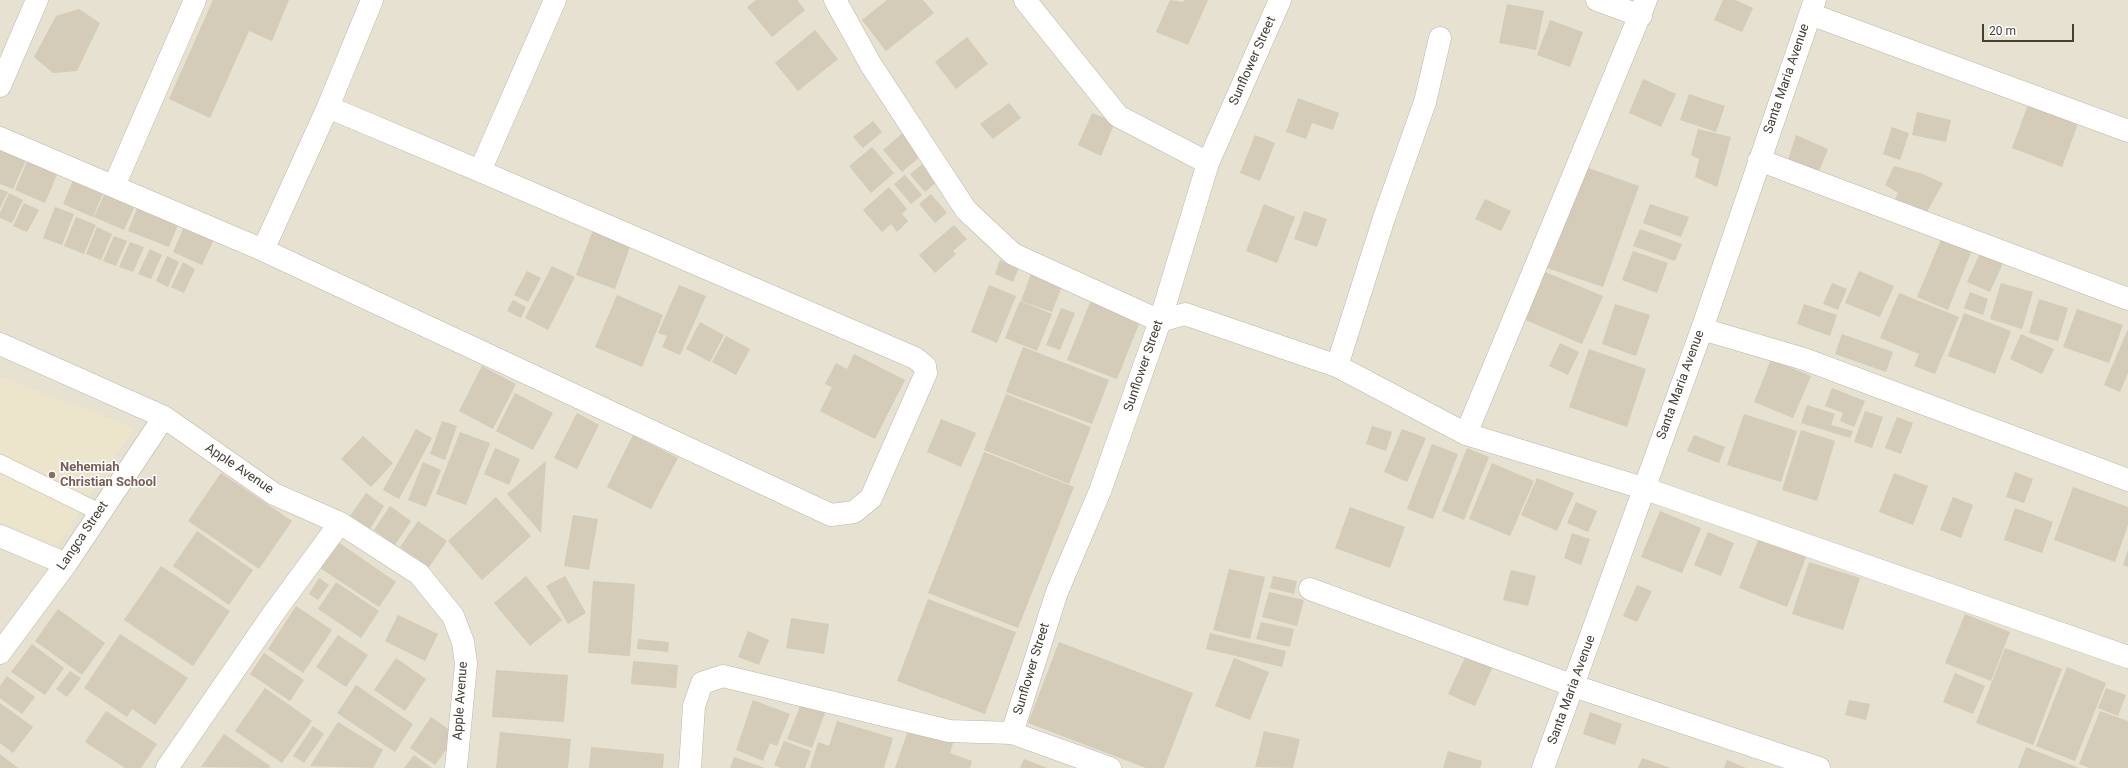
<!DOCTYPE html>
<html>
<head>
<meta charset="utf-8">
<style>
	body { margin:0 }
	#map { position:relative; width:2128px; height:768px; overflow:hidden; background:#f2eee3; font-family:Roboto,sans-serif }
	canvas { display:block }
	.scale { position:absolute; left:1982px; top:24px; width:92px; height:18px; box-sizing:border-box; border:2px solid #443e33; border-top:0; padding-left:5px; font-size:12px; line-height:14px; white-space:nowrap; color:#443e33; -webkit-text-stroke:3px #fff; paint-order:stroke }
</style>
</head>
<body>
<div id="map">
<canvas width="2128" height="768"></canvas>
<div class="scale">20 m</div>
</div>
<script>
const c = document.querySelector('canvas').getContext('2d');
c.lineJoin = 'round';
function fillPath(path, color) {
  c.fillStyle = color;
  c.fill(path, 'evenodd');
}
function trace(path, color, width, dash) {
  c.strokeStyle = color;
  c.lineWidth = width;
  c.lineCap = dash ? 'butt' : 'round';
  c.setLineDash(dash || []);
  c.stroke(path);
}
function write(font, color, halo, rows, align = 'center') {
  c.font = font + ' Roboto,sans-serif';
  c.lineWidth = 3;
  c.setLineDash([]);
  c.textBaseline = 'middle';
  c.strokeStyle = halo;
  c.fillStyle = color;
  for (const [text, x, y, turn = 0] of rows) {
    c.save();
    c.translate(x, y);
    c.rotate((+turn || 0) * Math.PI / 180);
    c.textAlign = isNaN(turn) ? turn : align;
    if (halo) c.strokeText(text, 0, 0);
    c.fillText(text, 0, 0);
    c.restore();
  }
}
const residential = new Path2D(`
	M0,0H2128V768H0Z`);
const education = new Path2D(`
	M0,376L134,428L58,546L0,522Z`);
const building = new Path2D(`
	M213,0H289L272,41L249,31L210,118L169,99Z
	M756,0H797L805,10L772,37L747,7Z
	M887,0H923L934,13L886,51L862,20Z
	M1170,0L1183,2L1184,0H1208L1188,45L1156,32Z
	M1723,0H1735L1753,8L1742,32L1714,20Z
	M1507,4L1544,11L1536,50L1499,43Z
	M79,9L100,23L77,71L53,73L34,57L56,16Z
	M1550,20L1583,32L1570,67L1537,55Z
	M815,30L838,59L798,91L775,63Z
	M967,37L988,64L956,89L935,62Z
	M1643,79L1676,94L1661,127L1629,113Z
	M1689,94L1725,106L1716,132L1680,120Z
	M1298,98L1339,113L1333,130L1312,123L1306,139L1286,132Z
	M2029,102L2079,121L2062,167L2012,148Z
	M1009,103L1021,118L993,139L980,124Z
	M1917,112L1951,120L1946,142L1912,135Z
	M1092,113L1115,122L1101,156L1078,145Z
	M873,121L882,132L863,148L853,137Z
	M1892,127L1909,133L1900,160L1883,154Z
	M1698,129L1731,137L1717,187L1695,177L1699,159L1691,155Z
	M905,131L924,153L902,172L883,150Z
	M1255,135L1275,143L1260,181L1240,173Z
	M1796,135L1828,149L1817,176L1787,163Z
	M0,147L27,158L13,189L0,184Z
	M872,147L894,173L871,193L849,166Z
	M28,159L58,172L45,203L15,190Z
	M926,161L940,179L925,192L910,174Z
	M1580,165L1639,186L1603,287L1544,267Z
	M1894,166L1920,173L1943,183L1924,217L1893,204L1898,193L1885,185Z
	M76,173L106,186L93,217L63,204Z
	M905,175L922,195L911,204L894,184Z
	M108,186L138,199L124,230L94,217Z
	M889,187L907,209L902,214L908,221L897,232L891,224L882,232L863,210Z
	M0,189L8,192L0,208Z
	M9,193L23,200L12,223L0,218V213Z
	M931,194L947,213L935,223L919,204Z
	M1485,199L1511,211L1501,231L1475,219Z
	M140,201L181,217L169,247L128,231Z
	M24,203L39,210L27,232L13,226Z
	M1264,204L1295,217L1277,263L1246,251Z
	M1650,204L1689,217L1681,237L1643,223Z
	M55,207L74,214L62,245L43,238Z
	M1304,211L1327,219L1317,247L1294,239Z
	M76,217L96,225L84,254L64,246Z
	M186,222L216,235L202,265L173,252Z
	M954,225L967,239L953,251L956,254L935,273L919,255Z
	M97,227L112,234L101,260L86,254Z
	M1640,229L1682,244L1675,261L1633,246Z
	M593,230L631,244L615,289L576,275Z
	M114,236L127,241L116,266L103,261Z
	M1942,237L1972,250L1948,310L1917,297Z
	M130,242L144,247L133,272L119,267Z
	M150,249L162,255L151,279L138,274Z
	M1633,251L1668,263L1657,293L1622,280Z
	M1980,253L2003,263L1990,292L1967,282Z
	M167,256L179,262L168,287L156,281Z
	M1000,260L1019,267L1013,282L995,274Z
	M183,262L195,269L184,293L171,287Z
	M552,266L575,277L548,330L525,318Z
	M527,271L541,278L528,302L514,295Z
	M1543,271L1603,296L1582,344L1523,319Z
	M1859,271L1894,286L1880,317L1845,303Z
	M1031,274L1062,286L1052,312L1021,301Z
	M1832,283L1847,289L1838,310L1823,304Z
	M2001,283L2033,292L2022,329L1990,319Z
	M679,285L706,296L680,355L662,347L667,336L658,333Z
	M989,285L1016,296L997,343L971,332Z
	M1970,292L1988,299L1983,315L1964,308Z
	M1899,293L1959,317L1935,374L1914,366L1919,354L1880,338Z
	M617,295L663,315L642,367L595,347Z
	M2039,299L2068,308L2058,341L2029,333Z
	M513,300L526,307L521,318L507,311Z
	M1091,300L1141,319L1117,379L1067,360Z
	M1020,301L1052,314L1037,351L1005,338Z
	M1615,304L1650,315L1636,356L1602,344Z
	M1804,304L1837,315L1830,336L1797,324Z
	M1061,308L1075,313L1060,350L1046,345Z
	M2077,309L2123,325L2109,363L2063,347Z
	M1964,313L2011,331L1995,374L1948,356Z
	M700,322L724,335L710,362L686,349Z
	M2128,329V373L2120,392L2104,385Z
	M1842,334L1893,352L1886,372L1835,354Z
	M2021,334L2054,349L2042,374L2010,359Z
	M726,336L750,349L736,375L712,362Z
	M1560,343L1579,352L1568,375L1549,366Z
	M1023,347L1109,380L1092,424L1006,392Z
	M1589,349L1646,369L1627,427L1569,407Z
	M854,354L905,380L875,439L820,411L832,387L825,384L836,363L847,369Z
	M1771,359L1811,376L1793,418L1754,402Z
	M482,366L516,384L493,429L459,411Z
	M1832,388L1865,401L1854,427L1840,421L1843,413L1825,406Z
	M515,393L553,413L533,450L496,431Z
	M1006,394L1091,427L1069,484L984,450Z
	M1807,405L1835,414L1831,425L1853,431L1850,438L1801,423Z
	M1865,411L1883,417L1872,448L1854,442Z
	M577,413L599,425L577,469L554,458Z
	M1744,414L1797,431L1781,482L1727,465Z
	M1897,417L1913,423L1901,454L1885,448Z
	M941,419L976,433L961,467L927,452Z
	M442,421L457,426L445,460L430,454Z
	M1372,426L1392,432L1386,451L1366,444Z
	M416,429L432,438L399,499L383,490Z
	M1402,429L1426,438L1407,482L1384,472Z
	M1801,430L1835,441L1817,501L1782,490Z
	M460,432L490,443L466,505L436,494Z
	M633,435L678,458L651,509L607,487Z
	M1694,435L1725,447L1719,463L1687,451Z
	M363,436L393,463L371,487L341,459Z
	M1432,444L1458,454L1433,519L1407,509Z
	M495,448L520,459L509,485L484,474Z
	M1467,448L1489,457L1464,520L1442,511Z
	M984,452L1074,487L1018,628L928,593Z
	M546,461L541,533L507,494Z
	M423,462L441,470L426,507L408,500Z
	M1492,463L1534,481L1510,536L1469,519Z
	M2015,472L2033,479L2024,503L2006,497Z
	M221,473L292,521L259,569L188,521Z
	M1894,473L1928,486L1913,525L1879,512Z
	M1537,478L1574,493L1557,531L1521,515Z
	M2073,487L2128,507V525L2115,562L2054,540Z
	M366,493L384,506L370,529L350,516Z
	M496,497L531,536L482,580L448,541Z
	M1953,497L1973,505L1961,538L1940,530Z
	M1576,502L1597,511L1588,532L1567,523Z
	M390,506L411,521L395,545L374,530Z
	M1350,507L1405,527L1390,568L1335,548Z
	M2015,508L2053,522L2042,553L2004,540Z
	M1660,511L1701,528L1682,573L1641,557Z
	M573,515L598,519L589,570L564,566Z
	M418,521L447,541L429,567L400,547Z
	M197,531L253,570L229,605L173,566Z
	M1708,532L1734,543L1721,576L1694,565Z
	M1572,533L1590,539L1581,565L1564,558Z
	M1759,538L1806,557L1787,607L1739,588Z
	M338,542L396,582L379,607L320,568Z
	M2128,550V567L2123,565Z
	M1809,562L1860,578L1843,630L1792,614Z
	M161,566L230,611L193,666L124,620Z
	M1229,569L1265,577L1250,639L1213,630Z
	M1511,570L1536,576L1528,606L1503,600Z
	M526,576L562,620L530,646L494,603Z
	M565,576L586,613L568,624L546,586Z
	M1273,576L1297,581L1294,594L1270,588Z
	M319,578L329,585L318,600L309,594Z
	M593,581L635,584L630,656L588,653Z
	M336,582L379,611L361,638L318,609Z
	M1637,585L1652,591L1637,622L1623,616Z
	M1269,592L1304,600L1297,626L1262,617Z
	M928,599L1016,632L985,714L897,681Z
	M296,606L332,630L303,673L268,649Z
	M58,609L105,643L82,675L35,641Z
	M1965,614L2010,632L1991,681L1945,663Z
	M398,615L438,634L425,661L385,641Z
	M791,618L829,624L824,654L786,648Z
	M1261,622L1294,629L1290,647L1256,639Z
	M748,631L769,640L759,665L738,657Z
	M1210,633L1286,651L1282,667L1206,649Z
	M120,634L188,678L155,725L132,709L127,717L84,688Z
	M338,635L368,655L346,687L316,667Z
	M638,639L669,642L668,652L637,649Z
	M1059,642L1193,693L1164,768H1146L1028,723Z
	M32,644L64,668L45,695L11,672Z
	M2005,648L2062,669L2033,745L1976,723Z
	M264,653L304,680L290,701L250,674Z
	M1467,653L1494,664L1475,706L1448,694Z
	M396,658L426,679L405,711L374,690Z
	M1234,658L1269,672L1250,720L1215,706Z
	M633,661L678,665L676,688L631,684Z
	M2067,667L2106,683L2075,761L2036,746Z
	M496,670L568,675L564,722L492,717Z
	M70,671L81,678L67,697L56,689Z
	M1955,673L1985,686L1973,714L1943,702Z
	M7,676L35,697L22,714L0,698V686Z
	M356,685L413,724L395,752L337,713Z
	M265,688L312,721L282,763L235,731Z
	M2106,688L2126,695L2118,716L2098,708Z
	M753,700L790,714L777,746L770,743L763,761L736,750Z
	M1849,700L1870,704L1866,720L1845,715Z
	M0,703L33,727L13,753L0,743Z
	M801,704L825,713L812,748L787,739Z
	M106,711L157,744L141,768H125L85,742Z
	M2100,711L2128,721V768H2090L2079,764Z
	M1590,712L1622,724L1615,745L1583,734Z
	M431,717L457,735L435,765L410,748Z
	M837,721L893,738L884,768H810L818,742L829,746Z
	M338,722L383,750L373,768L310,766Z
	M910,725L954,740L950,753L972,761L970,768H895Z
	M313,726L324,734L304,763L293,756Z
	M1264,731L1300,739L1293,768L1255,767Z
	M500,732L571,739L568,768H496Z
	M224,734L270,766L269,768L201,767Z
	M784,741L811,751L805,768H781L774,765Z
	M591,747L664,754L663,768H589Z
	M2026,747L2079,768H2018Z
	M1448,751L1482,761L1480,768H1443Z
	M0,754L18,768H0Z
	M414,755L432,768H404Z
	M734,757L765,768H730Z
	M1642,758L1671,768H1638Z
	M1024,759L1047,768H1020Z
	M1727,760L1746,768H1724Z`);
const lane = new Path2D(`
	M0,463L99,512`);
const street = new Path2D(`
	M835,0L871,65L966,210L1013,254L1160,321L1185,314L1337,366L1466,434L1643,488L2128,657
	M1025,0L1118,116L1208,163
	M1597,0L1641,16
	M1810,14L2128,131
	M0,86L37,0
	M0,138L263,250L831,515L854,512L871,498L926,373L925,366L915,358L480,171L328,107
	M1759,160L2128,299
	M480,171L555,0
	M114,186L195,0
	M263,250L328,107L372,0
	M1702,329L1804,359L2128,480
	M0,344L164,417L274,494L340,523L419,574L453,616L463,642L466,664L456,768
	M1337,366L1384,218L1425,102L1440,38
	M1466,434L1646,0
	M0,536L66,564
	M1310,589L1574,686L1819,768
	M0,653L66,564L164,417
	M1012,733L1057,592L1100,491L1160,321L1208,163L1280,0
	M167,768L273,614L340,523
	M690,768L694,706L702,683L723,676L949,731L1012,733L1110,768
	M1543,768L1702,329L1815,0`);
const markers = [
	[52,475,4,"#8d6e63"]
];
const streetNames = [
	["Sunflower Street",1253,61,-66],
	["Santa Maria Avenue",1787,79,-71],
	["Sunflower Street",1144,366,-71],
	["Santa Maria Avenue",1681,385,-70],
	["Apple Avenue",239,469,34],
	["Langca Street",83,536,-56],
	["Sunflower Street",1032,669,-73],
	["Santa Maria Avenue",1572,690,-70],
	["Apple Avenue",461,701,-86]
];
const educationNames = [
	["Nehemiah",60,468],
	["Christian School",60,483]
];
fillPath(residential, '#e6e1d0');
fillPath(education, '#ece5cc');
fillPath(building, '#d4cbb8');
trace(lane, '#beb7a5', 18);
trace(street, '#beb7a5', 23);
trace(lane, '#fff', 17);
trace(street, '#fff', 22);
for (const [x, y, r, color] of markers) {
  const dot = new Path2D();
  dot.arc(x, y, r, 0, 2 * Math.PI);
  c.fillStyle = color;
  c.fill(dot);
  trace(dot, '#fff', 1.5);
}
write('13px', '#443e33', '#fff', streetNames);
write('bold 13px', '#785e54', '#fff', educationNames, 'left');
</script>
</body>
</html>
